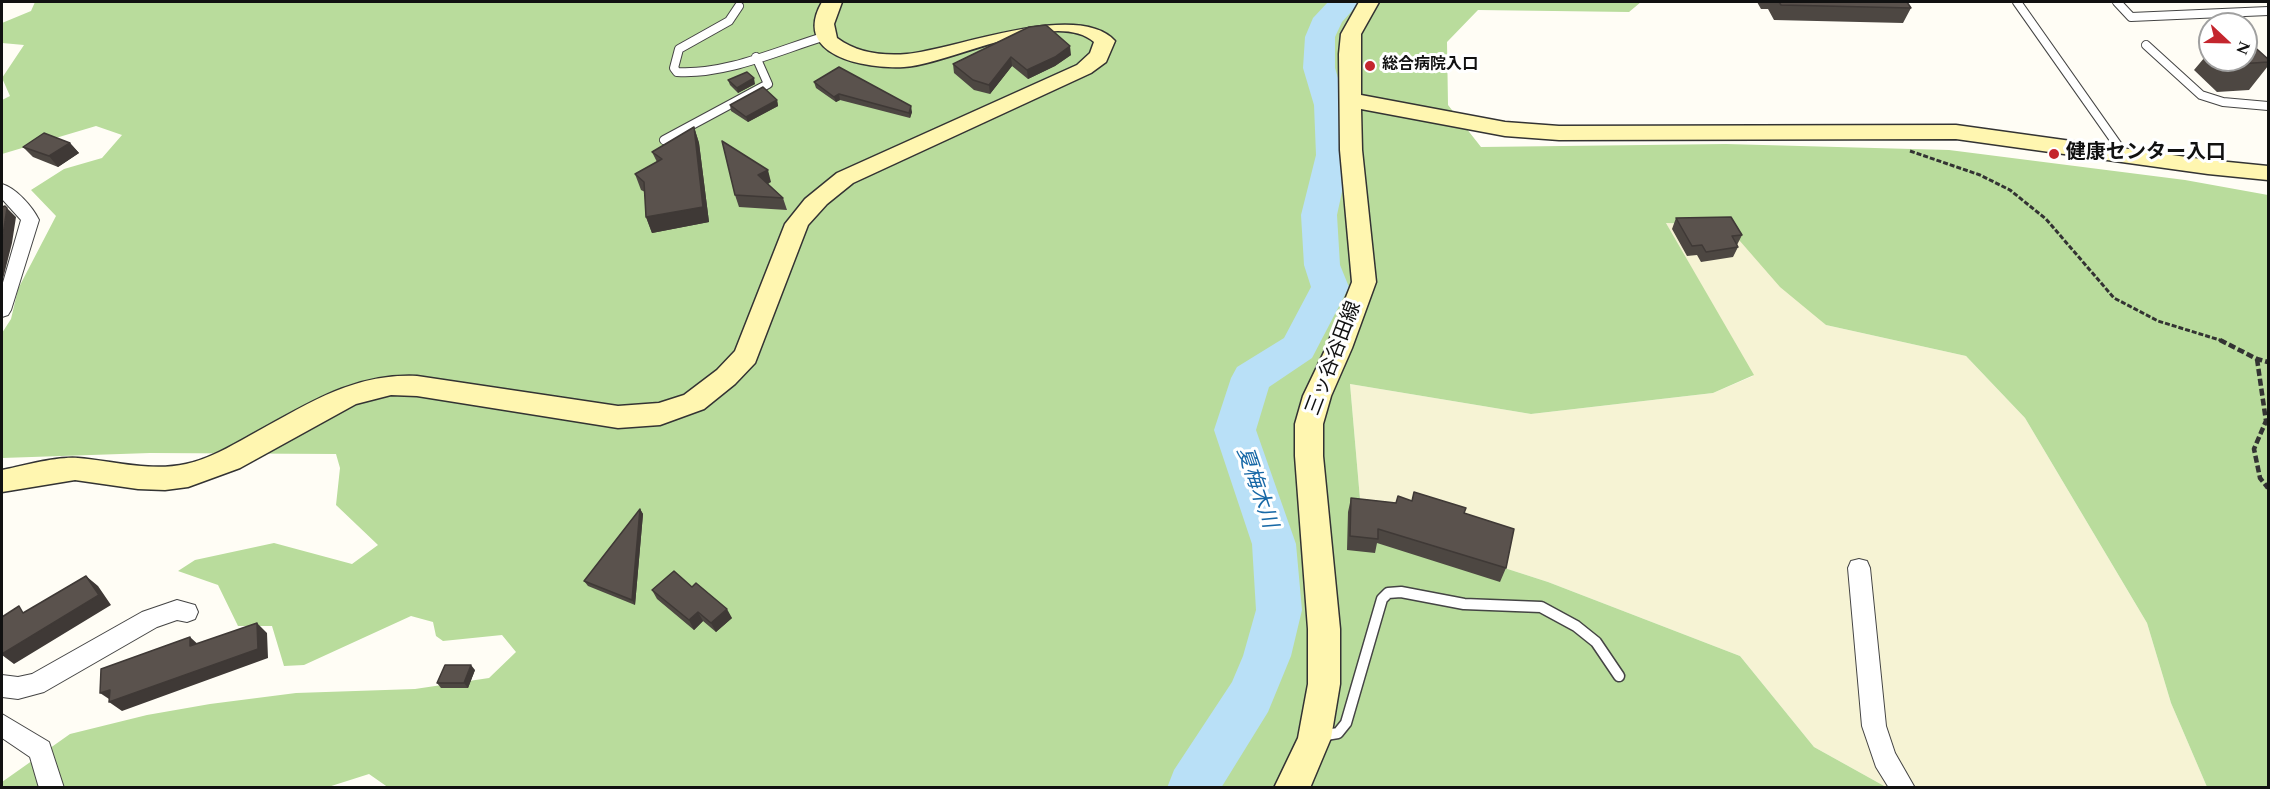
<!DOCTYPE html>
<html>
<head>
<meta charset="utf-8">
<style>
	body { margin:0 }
	#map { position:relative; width:2270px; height:789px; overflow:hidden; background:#fffdf5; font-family:Spectral,serif }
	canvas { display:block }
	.frame { position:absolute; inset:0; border:3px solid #111; pointer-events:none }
	.north { position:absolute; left:2198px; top:12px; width:60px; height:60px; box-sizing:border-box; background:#fff; border:2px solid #a0a0a0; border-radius:50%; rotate:112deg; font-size:16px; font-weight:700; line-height:24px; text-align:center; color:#111 }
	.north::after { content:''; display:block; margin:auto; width:21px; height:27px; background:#c4262e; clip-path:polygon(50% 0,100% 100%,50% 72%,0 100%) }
</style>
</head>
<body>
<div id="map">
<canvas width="2270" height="789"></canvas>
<div class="frame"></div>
<div class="north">N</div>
</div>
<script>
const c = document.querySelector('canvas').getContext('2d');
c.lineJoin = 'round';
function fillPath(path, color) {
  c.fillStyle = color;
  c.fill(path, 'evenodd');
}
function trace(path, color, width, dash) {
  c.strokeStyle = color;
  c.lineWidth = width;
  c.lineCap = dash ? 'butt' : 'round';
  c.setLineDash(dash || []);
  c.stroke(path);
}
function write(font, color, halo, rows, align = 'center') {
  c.font = font + ' Spectral,"Noto Sans JP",serif';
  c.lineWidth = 6;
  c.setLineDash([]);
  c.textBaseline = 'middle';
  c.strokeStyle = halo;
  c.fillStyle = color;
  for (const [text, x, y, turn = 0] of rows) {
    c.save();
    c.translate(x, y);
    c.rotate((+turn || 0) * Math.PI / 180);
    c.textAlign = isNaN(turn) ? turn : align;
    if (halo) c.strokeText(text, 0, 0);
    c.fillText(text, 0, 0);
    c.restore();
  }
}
const farmland = new Path2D(`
	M1666,223L1726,225L1826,325L1966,356L2025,418L2147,623L2171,703L2207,787H1886L1814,747L1740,656L1548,582L1362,522L1350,384L1531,414L1713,393L1753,376Z`);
const forest = new Path2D(`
	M35,2H1641L1629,12L1478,10L1447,42L1448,105L1481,147L1726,144L1949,150L2185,180L2268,195V787H2207L2171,703L2147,623L2025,418L1966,356L1826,325L1780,287L1726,225L1666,223L1754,375L1713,393L1531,414L1350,384L1362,522L1548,582L1740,656L1814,747L1886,787L389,788L369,774L325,788L2,787V782L70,734L147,715L210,704L296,693L415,689L489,678L516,652L502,635L443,641L436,636L433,622L411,616L304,665L284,666L272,626H238L218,585L178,571L195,560L274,543L352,564L378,545L336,505L340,468L336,454L150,453L2,458V333L11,319L18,289L56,216L31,190L64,169L102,158L122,135L96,126L2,154V100L10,96L2,78L24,45L2,43V23L31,11Z`);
const river = new Path2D(`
	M1328,2H1360L1342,22L1335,37V68L1346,105L1350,155L1337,215L1340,265L1349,287L1312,358L1269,387L1256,430L1296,544L1302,610L1291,656L1268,712L1221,788H1167L1174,770L1232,682L1243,656L1256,610L1252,544L1214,430L1231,378L1237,367L1284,338L1311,287L1304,265L1301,215L1316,155L1314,105L1303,68L1305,37L1313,18Z`);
const pathFar1 = new Path2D(`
	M1910,151L1980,175L2010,190L2046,219L2114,298L2158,321L2223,341`);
const path = new Path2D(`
	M2220,340L2257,359L2268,362
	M2257,359L2266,421L2254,449L2260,478L2268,488`);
const laneFar1 = new Path2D(`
	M2017,2L2124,154
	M2117,2L2131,17L2268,11
	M739,6L729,21L679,49L674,68L677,72C727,75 779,50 826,36
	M2146,45L2201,95L2223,102L2268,106
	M664,140L768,84L756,57`);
const lane = new Path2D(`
	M1320,736L1338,733L1346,723L1382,599L1388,593L1401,592L1464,604L1541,607L1576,626L1596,642L1619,676`);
const street = new Path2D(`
	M2,184C16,188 33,207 39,220L11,310L8,315L2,317V286L21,220L2,199Z
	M1859,559L1867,561L1870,568L1886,726L1895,753L1915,788H1889L1876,767L1862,726L1848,568L1851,561Z
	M177,600L195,605L198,612L195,619L187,622L177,620L157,627L44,692L18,699L2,697V675L18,677L32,674L142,612Z
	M2,714L49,742L64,788H39L30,757L2,738Z`);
const secondary = new Path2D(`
	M822,2H842L834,24L837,38C857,53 883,56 907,54C957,49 1078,0 1115,41L1106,62L1091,73L853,183L827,204L808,225L755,363L735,384L704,409L660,425L618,428L417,396L391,395L356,404L240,468L188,487L165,490L138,489L75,480L2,492V470C22,466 58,456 78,458C114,461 150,472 186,464C209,459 229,447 249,436C305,406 351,373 417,376L618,406L659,403L684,395L717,370L735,351L785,224L805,199L837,173L1077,65L1090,53L1094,42C1055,8 951,64 904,67C865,69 791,56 822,2Z
	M1359,2H1379L1361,34V95L1505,122L1559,126L1956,125L2208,160L2268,166V180L2208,174L1956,139L1559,140L1505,136L1361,109L1362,150L1376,282L1352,348L1331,396L1323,424V456L1340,629V684L1331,738L1310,788H1274L1298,738L1308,684V629L1295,456V424L1303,396L1326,348L1352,282L1340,150L1339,54L1341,34Z`);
const wall = new Path2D(`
	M1757,2H1907L1911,8L1903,23L1774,20L1768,9H1761Z
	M1029,27L1071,55L1055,66L1028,79L1012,66L990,94L974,90L954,73L953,64Z
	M2210,51V60L2268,59V66L2249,90L2217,92L2194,70Z
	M728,80L755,84L738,93L730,85Z
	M814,82L912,112L910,118L840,100L836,102L816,88Z
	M777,100L778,106L748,122L731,111L730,105Z
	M694,127L699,143L709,222L652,233L646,217L645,192L641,190L635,174L657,162L652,152Z
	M70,143L79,153L58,167L33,157L23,147Z
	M771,182L768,184L783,198L787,210L739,207L735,195Z
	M1676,218L1742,235L1737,245L1738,247L1733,257L1701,262L1697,255L1687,256L1672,229Z
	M1351,498L1396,503L1412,501L1464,513L1506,568L1500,582L1377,543L1375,553L1347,550L1348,512Z
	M640,509L643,514L635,605L588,586L584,581Z
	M652,590L732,618L716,632L703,621L694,630L657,599Z
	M475,670L468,688H441L437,683Z`);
const shadedWall = new Path2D(`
	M1070,46L1071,55L1055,66L1028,79L1027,70Z
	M1011,57L1012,66L990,94L989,85Z
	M754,78L755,84L738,93L737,88Z
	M839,94L840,100L836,102L834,97Z
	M777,100L778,106L748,122L746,117Z
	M911,106L912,112L910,118L909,113Z
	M694,127L699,143L709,222L652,233L646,217Z
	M70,143L79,153L58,167L49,156Z
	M768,170L771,182L761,187L758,175Z
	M7,208L16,217L12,243L2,283V241Z
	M640,509L643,514L635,605L632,600Z
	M86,576L98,586L111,605L14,664L2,655V654Z
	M727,609L732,618L716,632L711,623Z
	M698,612L703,621L694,630L689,620Z
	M257,623L267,633L268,658L122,711L109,702L112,701L100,693L110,690Z
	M190,637L201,647L190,646Z
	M471,665L475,670L468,688L464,683Z`);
const building = new Path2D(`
	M1779,2H1907L1911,8L1781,5Z
	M1046,25L1070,46L1055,57L1027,70L1011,57L989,85L973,80L953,64L1029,27Z
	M2246,42H2249L2268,59V62L2239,64L2235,60H2246Z
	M839,67L911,106L909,113L839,94L834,97L814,82Z
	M747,72L754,78L737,88L728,80Z
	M763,87L777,100L746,117L730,105Z
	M694,127L703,207L646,217L644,182L635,174L662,159L652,152Z
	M44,133L70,143L49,156L23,147Z
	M722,141L768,170L758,175L783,198L735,195Z
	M5,206L7,208L2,241V207Z
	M1731,217L1742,235L1732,236L1738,247L1706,252L1702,245L1692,246L1676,218Z
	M1414,492L1466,508L1464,513L1514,529L1506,568L1378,529V539L1350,536L1351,498L1396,503L1398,496L1412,501Z
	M640,509L632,600L584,581Z
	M674,571L692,587L696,583L727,609L711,623L698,612L689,620L652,590Z
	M86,576L99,595L2,654V617L19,606L23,613Z
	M257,623L258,649L109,702L110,690L100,693L101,669L190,637V646Z
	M445,665H471L464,683H437Z`);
const markers = [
	[1370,66,6,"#c4262e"],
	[2054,154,6,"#c4262e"]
];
const farPoinames = [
	["総合病院入口",1382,66]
];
const poiNames = [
	["健康センター入口",2066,154]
];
const streetNames = [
	["三ッ谷谷田線",1335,359,-69]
];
const waterNames = [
	["夏梅木川",1255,488,71]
];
fillPath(farmland, '#f6f3d4');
fillPath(forest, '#b9dc9c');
fillPath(river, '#b9e0f7');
trace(laneFar1, '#444', 10);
trace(lane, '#444', 13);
trace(street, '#444', 2);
trace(secondary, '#333', 3);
trace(pathFar1, '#333', 3, [5, 2]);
trace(path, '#333', 4.5, [7, 3]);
trace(laneFar1, '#fff', 8);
trace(lane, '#fff', 10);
fillPath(street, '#fff');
fillPath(secondary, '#fff6b0');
fillPath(wall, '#4d4742');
fillPath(shadedWall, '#3f3936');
fillPath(building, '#5a524d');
trace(building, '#3f3936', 1.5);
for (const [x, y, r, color] of markers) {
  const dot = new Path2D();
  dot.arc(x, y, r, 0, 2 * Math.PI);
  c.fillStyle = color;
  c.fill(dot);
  trace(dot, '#fff', 2);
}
write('bold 16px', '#111', '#fff', farPoinames, 'left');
write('bold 20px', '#111', '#fff', poiNames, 'left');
write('20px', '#111', '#fff', streetNames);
write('italic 21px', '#1768a6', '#fff', waterNames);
</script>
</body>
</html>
